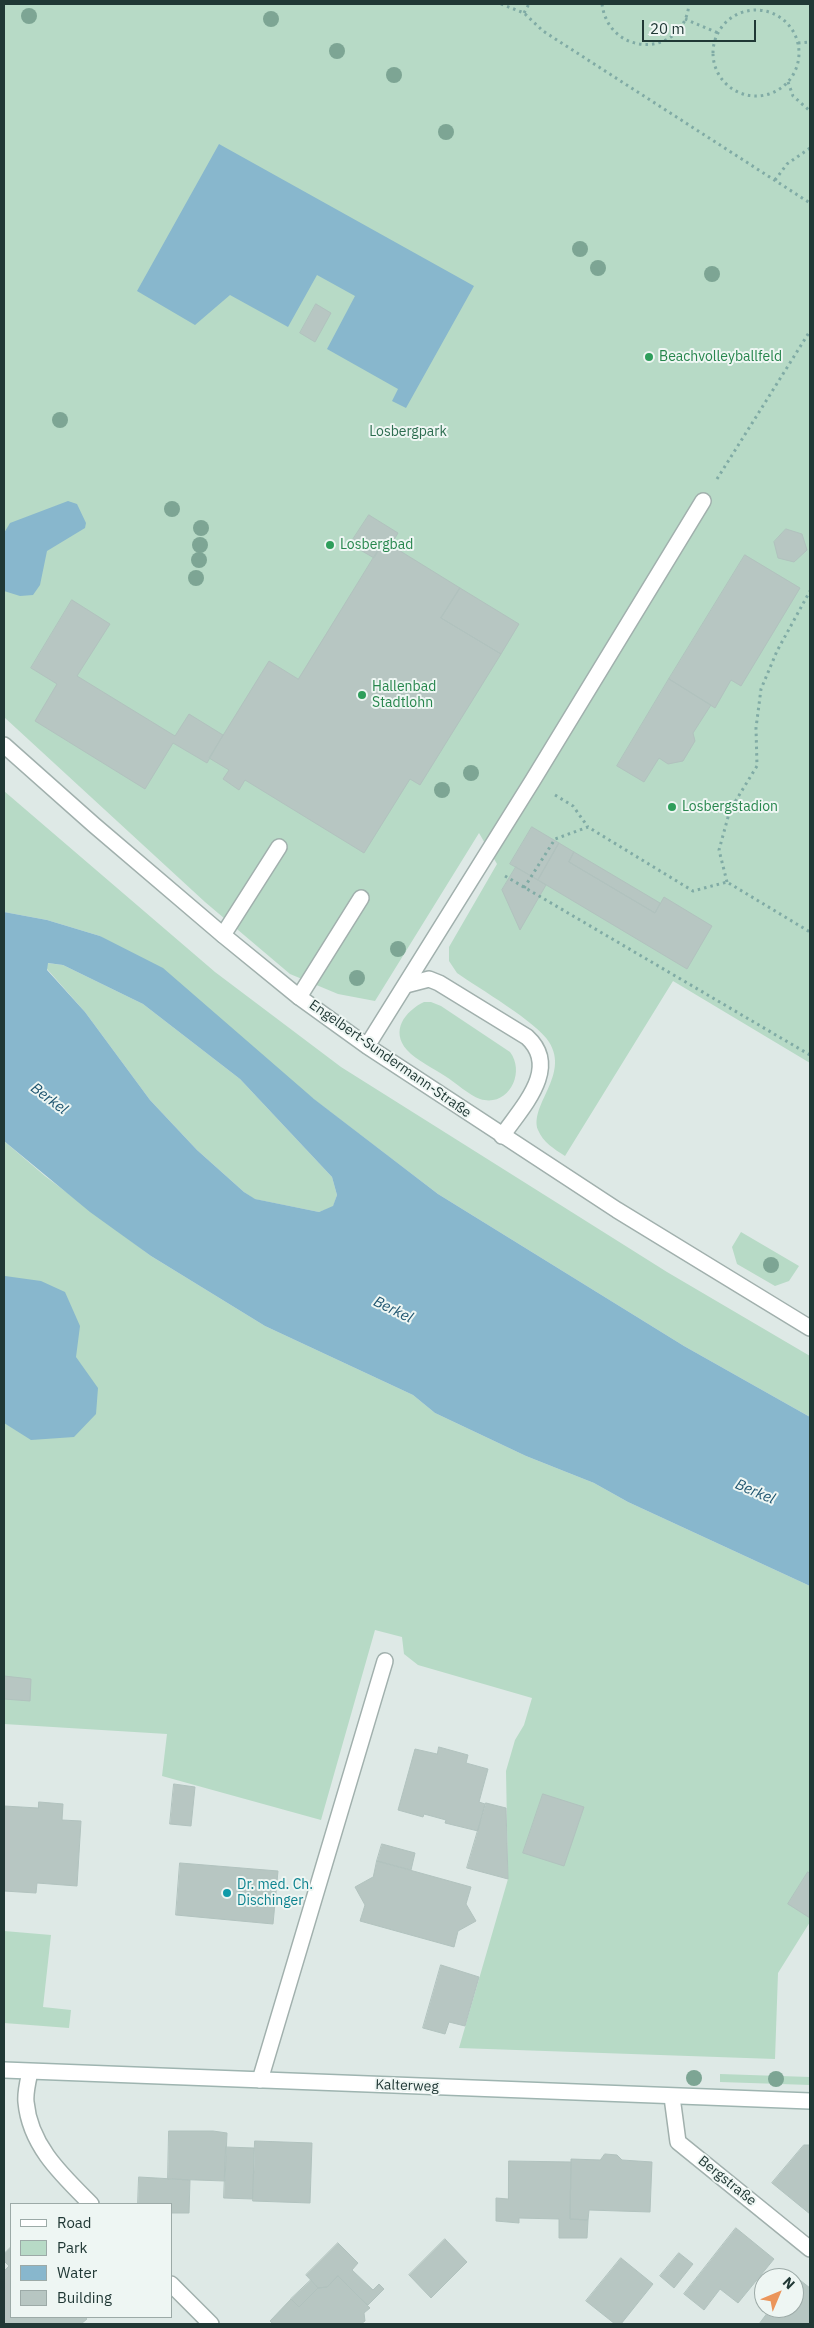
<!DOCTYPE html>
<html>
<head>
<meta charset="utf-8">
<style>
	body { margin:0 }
	#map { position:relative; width:814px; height:2328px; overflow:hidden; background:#dee9e6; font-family:"IBM Plex Sans",sans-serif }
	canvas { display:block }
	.frame { position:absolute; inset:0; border:5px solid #203835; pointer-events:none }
	.legend { position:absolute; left:10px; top:2203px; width:162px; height:115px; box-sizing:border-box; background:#eef6f3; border:1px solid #9caaa7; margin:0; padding:6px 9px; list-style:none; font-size:15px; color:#203835 }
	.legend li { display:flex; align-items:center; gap:10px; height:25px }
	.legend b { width:25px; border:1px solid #9caaa7 }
	.north { position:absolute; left:754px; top:2268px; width:50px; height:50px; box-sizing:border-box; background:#eef6f3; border:1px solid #9caaa7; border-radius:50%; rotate:45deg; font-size:14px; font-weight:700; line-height:20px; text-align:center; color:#203835 }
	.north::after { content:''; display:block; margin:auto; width:18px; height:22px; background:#eb955a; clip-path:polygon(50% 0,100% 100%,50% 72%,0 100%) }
	.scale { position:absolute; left:642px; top:20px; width:114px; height:22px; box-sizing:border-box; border:2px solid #203835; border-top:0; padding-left:6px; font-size:15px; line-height:18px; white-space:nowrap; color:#203835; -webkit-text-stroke:4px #eef6f3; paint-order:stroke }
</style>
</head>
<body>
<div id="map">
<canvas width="814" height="2328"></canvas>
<div class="frame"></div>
<ul class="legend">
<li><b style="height:6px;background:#fff"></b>Road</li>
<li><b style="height:14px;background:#b7dac6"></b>Park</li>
<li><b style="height:14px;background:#88b7cd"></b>Water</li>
<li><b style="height:14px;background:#b7c6c2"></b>Building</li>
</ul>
<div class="north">N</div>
<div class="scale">20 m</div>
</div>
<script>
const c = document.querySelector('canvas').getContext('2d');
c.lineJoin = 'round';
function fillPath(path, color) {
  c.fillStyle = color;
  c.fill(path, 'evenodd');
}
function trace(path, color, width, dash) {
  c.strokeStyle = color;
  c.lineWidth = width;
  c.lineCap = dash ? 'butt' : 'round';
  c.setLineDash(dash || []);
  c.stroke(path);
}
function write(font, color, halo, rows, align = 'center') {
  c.font = font + ' "IBM Plex Sans",sans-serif';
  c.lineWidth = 4;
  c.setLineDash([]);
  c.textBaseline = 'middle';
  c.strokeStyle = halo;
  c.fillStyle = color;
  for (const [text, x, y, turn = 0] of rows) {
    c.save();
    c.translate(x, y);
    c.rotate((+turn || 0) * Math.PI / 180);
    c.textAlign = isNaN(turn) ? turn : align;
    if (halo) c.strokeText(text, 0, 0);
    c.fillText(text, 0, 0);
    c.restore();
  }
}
const green = new Path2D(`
	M4,4H810V1063L673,981L565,1156C554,1149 543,1142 538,1130C529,1105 570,1075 549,1042C537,1022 478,988 457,973L449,961V947L497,864L479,833L375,1001L338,994L290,974L205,902L4,717Z
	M4,791L215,972L341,1067L667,1272L810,1356V1417L684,1346L438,1194L100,936L47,920L4,912Z
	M47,963L63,965L143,1004L240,1079L332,1177L337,1195L333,1207L319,1212L254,1199L244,1192L197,1150L150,1100L85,1012L47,969Z
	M424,1002H431L441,1006L510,1052C526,1073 508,1108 480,1099C469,1095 456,1083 445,1076C433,1068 416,1060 407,1050C390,1031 405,1011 424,1002Z
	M4,1141L45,1176L151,1256L265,1326L413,1395L435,1413L526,1456L594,1483L628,1502L810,1586V1922L778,1973L775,2059L459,2048L508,1879L506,1771L515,1740L524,1725L532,1698L418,1665L404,1654L402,1637L375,1630L321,1820L162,1776L167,1734L4,1724Z
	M741,1232L799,1266L789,1281L775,1286L737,1264L732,1247Z
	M4,1931L51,1935L43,2007L71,2010L69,2028L4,2023Z
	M720,2074L810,2077V2085L720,2082Z`);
const water = new Path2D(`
	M219,144L474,286L406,408L392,401L398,389L327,349L355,296L317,275L288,327L230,295L195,325L137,291Z
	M68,501L77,504L86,523L85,528L47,551L40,585L33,595L20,596L4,591V533L10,523Z
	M4,912L47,920L100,936L163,968L314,1099L438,1194L684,1346L810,1417V1586L628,1502L594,1483L526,1456L435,1413L413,1395L265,1326L151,1256L90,1212L4,1141ZM48,963L63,965L143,1004L240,1079L332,1177L337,1195L333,1206L319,1212L255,1199L244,1192L197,1150L150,1100L85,1012L47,970Z
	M5,1276L41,1281L65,1292L80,1326L76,1357L98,1388L96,1414L74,1437L31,1440L4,1423Z`);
const building = new Path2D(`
	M316,304L331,313L315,342L300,333Z
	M369,515L398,533L391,545L384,541L374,558L350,544Z
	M786,529L802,534L807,550L794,562L778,558L774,542Z
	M384,541L460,588L441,618L501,654L420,785L410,779L364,853L245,780L239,790L223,779L229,770L209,758L269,661L298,679Z
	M745,555L800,588L741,686L731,680L715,708L669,679Z
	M460,588L519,624L501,654L441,618Z
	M72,600L110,624L77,676L175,736L189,714L223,735L207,763L173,743L145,789L35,721L57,684L31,668Z
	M669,679L711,705L693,733L695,741L683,761L668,764L659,758L644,782L617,766Z
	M532,827L559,843L538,880L510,864Z
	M559,843L574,852L569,862L655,913L664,897L712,926L687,969L538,880Z
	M574,852L660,903L655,913L569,862Z
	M516,867L546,885L520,930L502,890Z
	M4,1676L31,1679L30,1701L4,1699Z
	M439,1747L468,1755L466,1763L488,1769L479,1802L485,1804L478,1831L445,1823L446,1820L424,1814L423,1817L398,1810L415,1749L437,1754Z
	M174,1784L195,1787L191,1826L170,1824Z
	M543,1794L584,1807L564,1866L523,1853Z
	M39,1802L63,1804L62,1820L81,1821L77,1886L37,1883L36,1893L4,1891V1806L38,1808Z
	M486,1803L506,1808L508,1879L467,1868Z
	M382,1844L415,1853L411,1870L377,1861Z
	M377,1861L471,1887L466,1904L476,1921L458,1931L454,1947L360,1921L365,1905L355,1887L373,1877Z
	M180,1863L278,1871L273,1924L176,1915Z
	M808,1872L810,1874V1918L788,1904Z
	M441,1965L479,1977L465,2026L449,2022L445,2034L423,2028Z
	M169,2131H213L227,2133L225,2181L168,2179Z
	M255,2141L312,2143L310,2203L253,2201Z
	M804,2145H810V2214L772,2183Z
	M226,2147L254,2148L253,2199L224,2198Z
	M605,2154L617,2155L622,2160L652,2162L650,2212L589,2210L588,2220L570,2219L571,2159L600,2160Z
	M509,2161L571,2162L570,2219L588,2220L587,2238H559V2219L519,2218V2223L496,2221V2198L508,2199Z
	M139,2177L190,2180L189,2213H171V2204H138Z
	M736,2228L774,2259L738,2303L720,2289L704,2310L684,2294Z
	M445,2239L467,2262L431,2298L409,2275Z
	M338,2243L358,2263L352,2270L373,2290L379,2284L384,2289L368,2305L338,2276L327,2287L318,2288L306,2275Z
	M11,2247V2317H85L87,2319L81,2324H4V2271L9,2266L4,2261V2254Z
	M679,2253L693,2264L674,2288L660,2276Z
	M621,2258L653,2284L621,2324H615L586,2301Z
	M338,2276L370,2308L364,2313L365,2321L361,2324H273L270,2321L291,2299L299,2307L318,2288L327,2287Z
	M796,2277L810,2288V2324H759L771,2308H794V2280Z
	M311,2280L318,2288L299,2307L291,2299Z`);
const path = new Path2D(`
	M501,4L524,13L543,31L810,203
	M602,4C609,58 684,58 689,4
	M713 53a43 43 0 1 1 86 0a43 43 0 1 1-86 0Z
	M524,13L529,4
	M685,19L718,33
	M798,43L810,42
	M788,82L793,96L810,111
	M775,180L787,164L810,148
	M717,479L810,331
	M555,795L573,806L588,827
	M505,876L810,1055
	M727,882L719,850L730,810L757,766L756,728L761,689L777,651L810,591
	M524,888L555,839L588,827L693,891L727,882L810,932`);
const lane = new Path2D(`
	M223,935L279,847
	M406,985L429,979L439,983L527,1037C561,1068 522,1107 502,1136
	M299,997L361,898
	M260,2080L385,1661`);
const street = new Path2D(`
	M4,745L94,825L223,935L299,997L367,1046L617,1210L810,1328
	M367,1046L533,780L703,501
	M30,2072C28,2081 25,2093 26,2102C30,2146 62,2175 91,2204
	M672,2097L678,2142L810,2249
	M171,2284L211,2324`);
const secondary = new Path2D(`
	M4,2070L810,2101`);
const trees = [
	[29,16],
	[271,19],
	[337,51],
	[394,75],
	[446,132],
	[580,249],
	[598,268],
	[712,274],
	[60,420],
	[172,509],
	[201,528],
	[200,545],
	[199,560],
	[196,578],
	[471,773],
	[442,790],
	[398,949],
	[357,978],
	[771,1265],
	[694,2078],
	[776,2079]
];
const markers = [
	[649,357,5,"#2e9e5b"],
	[330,545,5,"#2e9e5b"],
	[362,695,5,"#2e9e5b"],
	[672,807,5,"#2e9e5b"],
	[227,1893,5,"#0f9aa8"]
];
const leisureNames = [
	["Beachvolleyballfeld",659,357],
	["Losbergbad",340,545],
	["Hallenbad",372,687],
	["Stadtlohn",372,703],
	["Losbergstadion",682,807]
];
const parkNames = [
	["Losbergpark",408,432]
];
const streetNames = [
	["Engelbert-Sundermann-Straße",390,1059,35],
	["Kalterweg",407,2086,2],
	["Bergstraße",727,2181,39]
];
const cultureNames = [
	["Dr. med. Ch.",237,1885],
	["Dischinger",237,1901]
];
const waterNames = [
	["Berkel",49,1099,37],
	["Berkel",393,1310,26],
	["Berkel",755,1492,23]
];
fillPath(green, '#b7dac6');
fillPath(water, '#88b7cd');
fillPath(building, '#b7c6c2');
trace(building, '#b1c2be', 1);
trace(lane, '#a1b0ad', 18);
trace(street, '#a1b0ad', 18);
trace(secondary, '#9eb4b0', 18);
trace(path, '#80aba5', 3, [2.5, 4]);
trace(lane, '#fff', 15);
trace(street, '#fff', 15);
trace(secondary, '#fff', 15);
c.fillStyle = '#7da594';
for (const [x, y] of trees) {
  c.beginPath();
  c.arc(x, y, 8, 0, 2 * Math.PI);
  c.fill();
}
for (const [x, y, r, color] of markers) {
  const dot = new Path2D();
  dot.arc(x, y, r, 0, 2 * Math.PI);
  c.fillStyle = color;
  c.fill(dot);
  trace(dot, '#eef6f3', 2);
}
write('14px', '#27864d', '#eef6f3', leisureNames, 'left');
write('14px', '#2d6d50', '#eef6f3', parkNames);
write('14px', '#203835', '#eef6f3', streetNames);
write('14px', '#0d838f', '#eef6f3', cultureNames, 'left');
write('italic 15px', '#1e5570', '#eef6f3', waterNames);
</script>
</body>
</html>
